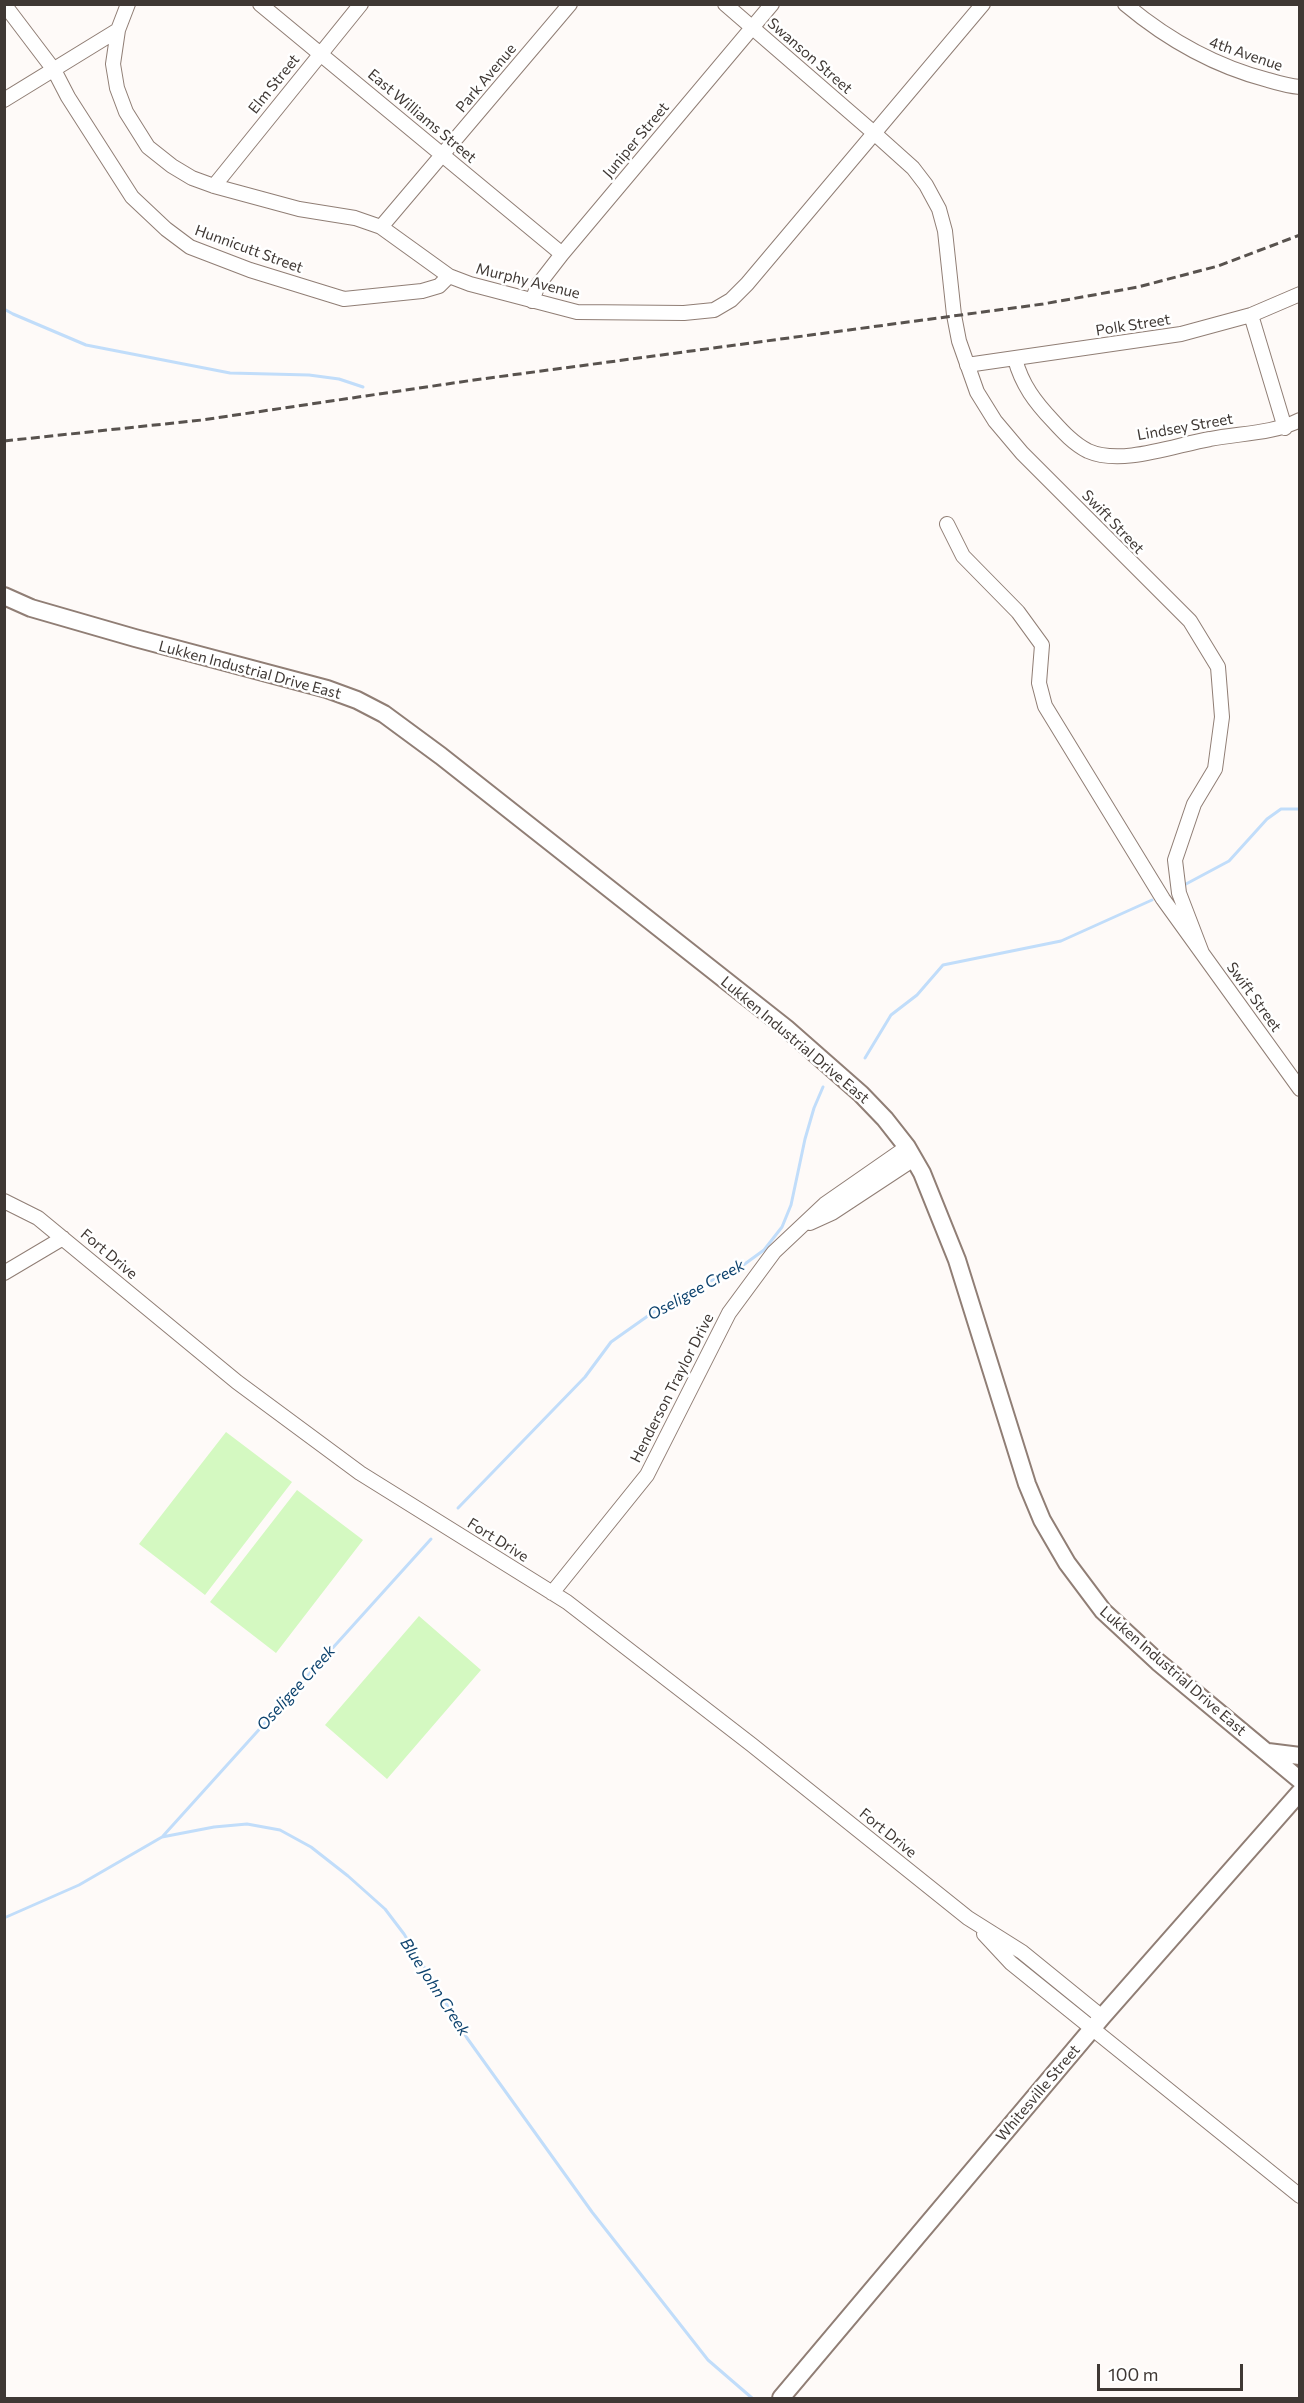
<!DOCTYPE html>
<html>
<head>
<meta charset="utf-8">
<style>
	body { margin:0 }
	#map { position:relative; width:1304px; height:2403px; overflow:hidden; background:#fefaf8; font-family:Commissioner,sans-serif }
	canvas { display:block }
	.frame { position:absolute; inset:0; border:6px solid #3f3834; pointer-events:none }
	.scale { position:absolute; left:1097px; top:2364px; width:146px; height:27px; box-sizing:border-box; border:3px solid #3f3834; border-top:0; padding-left:8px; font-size:18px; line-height:21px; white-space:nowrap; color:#3f3834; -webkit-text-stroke:4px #fff; paint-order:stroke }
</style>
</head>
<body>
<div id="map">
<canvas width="1304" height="2403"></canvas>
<div class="frame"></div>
<div class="scale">100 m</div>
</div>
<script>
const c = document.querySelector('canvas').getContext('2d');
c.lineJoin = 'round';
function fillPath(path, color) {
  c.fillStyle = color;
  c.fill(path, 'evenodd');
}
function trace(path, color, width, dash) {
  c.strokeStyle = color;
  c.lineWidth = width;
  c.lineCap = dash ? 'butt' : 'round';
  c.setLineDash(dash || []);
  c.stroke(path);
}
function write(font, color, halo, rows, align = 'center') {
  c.font = font + ' Commissioner,sans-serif';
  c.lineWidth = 5;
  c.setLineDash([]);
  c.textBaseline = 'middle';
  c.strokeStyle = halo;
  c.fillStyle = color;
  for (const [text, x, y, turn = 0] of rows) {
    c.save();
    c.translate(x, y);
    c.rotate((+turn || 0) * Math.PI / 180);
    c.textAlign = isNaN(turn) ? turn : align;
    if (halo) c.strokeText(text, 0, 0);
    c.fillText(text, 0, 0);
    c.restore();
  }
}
const green = new Path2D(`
	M226,1432L292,1482L205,1595L139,1544Z
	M297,1490L363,1540L276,1653L210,1602Z
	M419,1616L481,1670L387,1779L325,1725Z`);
const stream = new Path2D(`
	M4,309L13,314L86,345L230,373L309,375L339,379L363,387
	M1186,884L1229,861L1267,819L1281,809H1300
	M865,1058L891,1015L917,995L943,965L1061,941L1152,900
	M458,1508L585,1377L611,1342L669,1301L742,1266L764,1250L782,1227L791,1205L805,1139L814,1108L823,1087
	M163,1836L431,1539
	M4,1918L79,1885L162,1837L214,1827L247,1824L280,1830L311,1847L348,1876L385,1909L404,1934L467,2038L592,2212L708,2360L752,2398`);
const minor = new Path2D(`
	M128,4L118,30L113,64L117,88L126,112L148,147L172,166L192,178L214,186L299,209L355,218L381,227L449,276L470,284L577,312L684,313L714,310L731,300L747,284L983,4
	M260,4L562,254
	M725,4L874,133L913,168L926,185L939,209L945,231L954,315L959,341L977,392L995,421L1022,453L1190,621L1218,667L1222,717L1215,769L1194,804L1175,860L1179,893L1202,953
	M1125,4C1168,40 1214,66 1268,80C1278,83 1289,86 1300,87
	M7,8L54,70L68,97L132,197L166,229L190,247L250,270L344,299L422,291L439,286L449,276
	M4,100L118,30
	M214,186L361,4
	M381,227L570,4
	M532,301L538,285L562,254L772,4
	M1251,315L1285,428
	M1015,359C1022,385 1035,402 1053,421C1063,432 1074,444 1088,451C1122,466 1175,445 1210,439C1240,433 1272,434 1300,420
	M967,365L1181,334L1251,315L1300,294
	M947,524L963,556L1018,612L1042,645L1039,683L1045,706L1163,899L1300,1089
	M4,1201L38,1218L237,1382L360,1473L567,1602L752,1745L968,1918L1022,1952L1102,2017
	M810,1223L832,1213L914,1159
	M4,1273L63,1238
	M552,1593L647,1475L729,1313L774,1252L825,1204L907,1147
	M984,1934L1011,1963L1300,2196`);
const major = new Path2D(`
	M4,596L31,608L135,638L327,689L357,700L384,714L441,756L786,1028L861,1094L885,1119L907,1147L922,1173L957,1260L1027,1484L1042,1520L1067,1563L1103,1611L1158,1662L1300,1780
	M1268,1752L1300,1756
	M781,2398L1102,2017L1300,1792`);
const rail = new Path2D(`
	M4,441L202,420L474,380L1043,304L1138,287L1218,266L1300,235`);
const streetNames = [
	["4th Avenue",1246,54,19],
	["Swanson Street",810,56,41],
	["Park Avenue",486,78,-50],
	["Elm Street",274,84,-51],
	["East Williams Street",422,116,40],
	["Juniper Street",636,140,-50],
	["Hunnicutt Street",249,249,20],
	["Murphy Avenue",528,281,14],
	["Polk Street",1133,325,-9],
	["Lindsey Street",1185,427,-10],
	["Swift Street",1113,522,46],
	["Lukken Industrial Drive East",250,670,15],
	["Swift Street",1254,997,54],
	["Lukken Industrial Drive East",795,1040,40],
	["Fort Drive",109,1254,40],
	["Henderson Traylor Drive",672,1388,-63],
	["Fort Drive",498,1540,32],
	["Lukken Industrial Drive East",1173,1671,41],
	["Fort Drive",888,1833,39],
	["Whitesville Street",1038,2093,-50]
];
const waterNames = [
	["Oseligee Creek",696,1290,-29],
	["Oseligee Creek",296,1688,-48],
	["Blue John Creek",435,1987,57]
];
fillPath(green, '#d4f9c1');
trace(stream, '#c1ddfa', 3);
trace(minor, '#907e75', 16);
trace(major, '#907e75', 20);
trace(minor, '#fff', 14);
trace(major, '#fff', 16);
trace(rail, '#58524e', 3, [9, 4.5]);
write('15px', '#3f3834', '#fff', streetNames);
write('italic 16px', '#0e436e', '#fff', waterNames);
</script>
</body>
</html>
